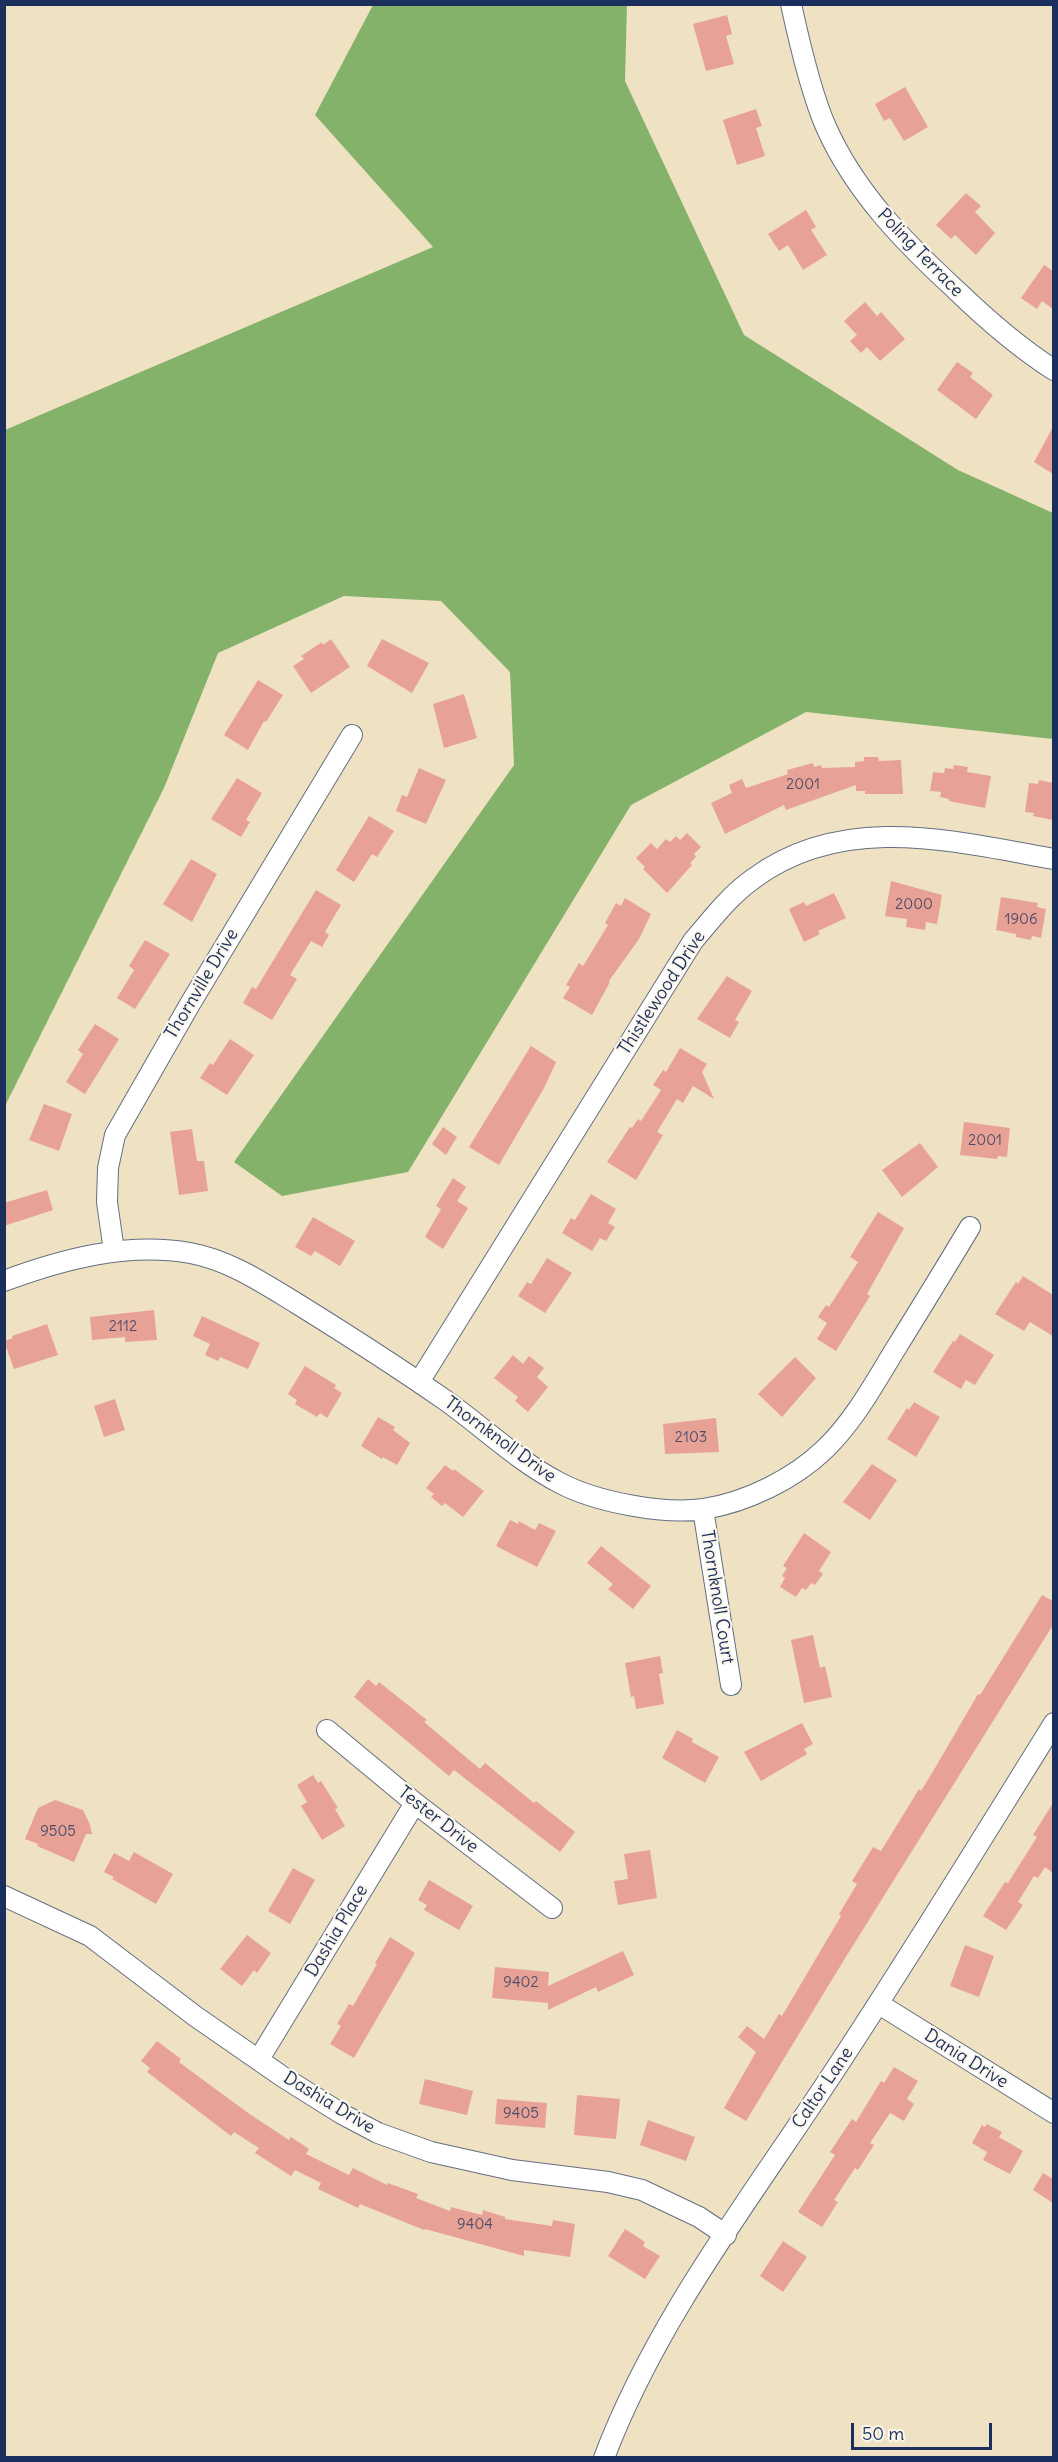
<!DOCTYPE html>
<html>
<head>
<meta charset="utf-8">
<style>
	body { margin:0 }
	#map { position:relative; width:1058px; height:2462px; overflow:hidden; background:#efe2c3; font-family:Delius,sans-serif }
	canvas { display:block }
	.frame { position:absolute; inset:0; border:6px solid #1b2f5e; pointer-events:none }
	.scale { position:absolute; left:851px; top:2423px; width:141px; height:27px; box-sizing:border-box; border:3px solid #1b2f5e; border-top:0; padding-left:8px; font-size:18px; line-height:21px; white-space:nowrap; color:#1b2f5e; -webkit-text-stroke:4px #fbf7ec; paint-order:stroke }
</style>
</head>
<body>
<div id="map">
<canvas width="1058" height="2462"></canvas>
<div class="frame"></div>
<div class="scale">50 m</div>
</div>
<script>
const c = document.querySelector('canvas').getContext('2d');
c.lineJoin = 'round';
function fillPath(path, color) {
  c.fillStyle = color;
  c.fill(path, 'evenodd');
}
function trace(path, color, width, dash) {
  c.strokeStyle = color;
  c.lineWidth = width;
  c.lineCap = dash ? 'butt' : 'round';
  c.setLineDash(dash || []);
  c.stroke(path);
}
function write(font, color, halo, rows, align = 'center') {
  c.font = font + ' Delius,sans-serif';
  c.lineWidth = 4.5;
  c.setLineDash([]);
  c.textBaseline = 'middle';
  c.strokeStyle = halo;
  c.fillStyle = color;
  for (const [text, x, y, turn = 0] of rows) {
    c.save();
    c.translate(x, y);
    c.rotate((+turn || 0) * Math.PI / 180);
    c.textAlign = isNaN(turn) ? turn : align;
    if (halo) c.strokeText(text, 0, 0);
    c.fillText(text, 0, 0);
    c.restore();
  }
}
const forest = new Path2D(`
	M373,5H627L625,81L744,335L958,470L1053,513V739L806,712L631,805L408,1172L282,1196L234,1162L514,765L510,672L441,601L344,596L218,653L164,788L5,1106V430L433,247L315,115Z`);
const building = new Path2D(`
	M727,15L732,34L726,36L734,64L706,71L693,24Z
	M905,87L928,127L904,141L890,118L884,121L875,104Z
	M756,109L762,126L756,128L765,156L737,165L723,120Z
	M966,193L981,206L975,212L995,233L976,255L955,235L951,239L936,225Z
	M806,210L816,227L811,230L827,255L803,270L788,245L779,251L768,234Z
	M1044,265L1053,271V309L1042,301L1037,309L1021,298Z
	M865,302L877,316L881,312L905,339L880,361L867,347L861,353L850,341L857,335L844,321Z
	M957,362L973,373L970,377L993,395L976,419L937,390Z
	M1053,427V474L1034,462Z
	M331,639L350,667L311,693L293,666L304,659L301,656L322,642L323,645Z
	M382,639L429,663L412,693L367,666Z
	M258,680L283,695L266,722L264,721L248,750L224,735Z
	M464,694L477,738L444,748L433,704Z
	M864,757H878L879,761L901,760L903,794H865V791H856V785L786,810L784,805L725,834L711,803L732,793L729,785L742,779L746,788L788,774L787,770L813,763L814,767L821,765L822,768L855,767V762L864,761Z
	M954,765L968,767L967,772L991,776L985,808L949,801V799L940,797L941,792L930,791L933,772L944,773L945,768L953,769Z
	M419,768L446,780L426,824L396,811L402,795L407,797Z
	M237,778L262,793L246,820L250,822L241,837L211,819Z
	M1039,780L1053,783V820L1033,816L1034,813L1025,812L1029,783L1038,784Z
	M369,816L394,831L377,857L372,854L354,882L336,870Z
	M687,833L701,847L694,854L696,857L690,863L692,865L667,893L643,869L645,867L636,858L651,843L657,849L666,839L670,842L676,836L680,840Z
	M191,859L217,874L192,922L163,904Z
	M891,881L942,895L937,924L926,922L925,930L906,927L907,919L885,916Z
	M316,890L341,905L325,932L329,935L322,947L311,941L290,975L297,979L272,1020L243,1003L252,987L256,989Z
	M834,893L846,918L818,931L820,934L804,942L789,909L804,902L806,906Z
	M1001,897L1038,903L1037,907L1046,909L1041,938L1032,936L1031,940L1016,937V934L996,930Z
	M625,898L651,914L639,939L609,981L610,982L592,1015L563,998L570,987L566,985L579,963L583,966L588,958L608,925L605,923L616,903L621,906Z
	M145,940L170,954L135,1009L117,998L134,970L129,966Z
	M727,976L752,991L735,1020L739,1022L730,1038L697,1019Z
	M95,1024L119,1039L85,1094L66,1082L83,1054L78,1050Z
	M230,1039L254,1055L227,1095L200,1078L210,1063L213,1065Z
	M531,1046L556,1062L544,1088L499,1165L469,1147Z
	M680,1048L707,1064L702,1072L714,1099L693,1086L683,1103L677,1099L657,1132L663,1135L636,1180L607,1162L630,1127L632,1128L638,1119L641,1121L661,1090L653,1085L663,1070L666,1072Z
	M44,1104L72,1114L59,1151L29,1140Z
	M964,1122L1010,1128L1007,1157L998,1156L997,1159L960,1155Z
	M443,1127L457,1137L446,1155L432,1144Z
	M192,1129L197,1161H204L208,1191L179,1195L170,1132Z
	M920,1143L938,1167L902,1197L882,1170Z
	M453,1178L466,1187L457,1201L468,1208L443,1249L425,1237L441,1209L436,1206Z
	M47,1190L53,1210L4,1226V1203Z
	M591,1194L616,1209L608,1223L615,1227L606,1241L600,1238L592,1251L562,1233L571,1218L575,1220Z
	M878,1212L904,1228L867,1294L870,1296L836,1351L817,1339L827,1323L818,1317L826,1305L829,1307L858,1262L850,1257Z
	M313,1217L355,1241L340,1266L315,1251L311,1256L295,1247Z
	M547,1258L572,1273L545,1313L518,1296L527,1282L531,1284Z
	M1023,1276L1053,1295V1336L1030,1322L1024,1331L995,1314L1016,1282L1018,1284Z
	M154,1310L157,1340L125,1342V1337L92,1340L90,1317Z
	M202,1316L260,1343L248,1369L220,1357L218,1361L205,1355L210,1344L193,1336Z
	M47,1324L58,1355L14,1369L4,1341L13,1338L12,1336Z
	M960,1334L994,1355L975,1385L966,1380L961,1389L933,1372L953,1341L955,1342Z
	M513,1355L523,1364L529,1356L544,1368L537,1377L548,1387L528,1412L515,1401L518,1397L494,1378Z
	M795,1357L816,1378L782,1417L758,1394Z
	M305,1366L336,1385L334,1388L342,1393L327,1418L320,1413L317,1417L295,1404L297,1400L288,1394Z
	M115,1399L125,1430L104,1437L94,1406Z
	M914,1402L940,1417L916,1457L887,1439L907,1408L909,1410Z
	M378,1417L395,1427L393,1430L410,1443L397,1465L383,1457L382,1459L361,1446Z
	M716,1418L719,1452L665,1454L663,1424Z
	M872,1464L897,1480L870,1520L843,1502Z
	M445,1465L453,1471L454,1469L484,1491L463,1517L445,1503L442,1506L431,1497L434,1494L426,1488Z
	M510,1520L518,1524L519,1521L535,1530L539,1523L556,1531L537,1567L496,1546Z
	M804,1533L831,1552L819,1571L823,1574L815,1585L811,1583L806,1590L802,1588L796,1597L780,1587L785,1578L782,1576L787,1568L783,1566Z
	M601,1546L651,1586L633,1609L608,1589L613,1584L587,1563Z
	M1042,1595L1053,1601V1625L844,1960L746,2121L724,2108L756,2052L738,2037L747,2026L764,2039L779,2014L782,2016L841,1916L839,1914L857,1884L852,1881L873,1847L881,1851L919,1789L921,1791L935,1768L978,1694L980,1695Z
	M813,1635L820,1668L825,1666L832,1697L804,1703L791,1640Z
	M660,1656L663,1673L659,1674L664,1704L636,1709L634,1696L631,1697L625,1663Z
	M368,1679L376,1686L379,1682L427,1720L424,1722L480,1769L485,1763L534,1803L536,1801L575,1832L560,1852L454,1770L449,1776L354,1697Z
	M802,1723L813,1744L804,1749L807,1754L761,1781L744,1752Z
	M677,1730L693,1739L692,1742L719,1757L705,1783L662,1758Z
	M313,1775L318,1783L321,1781L338,1808L335,1809L345,1826L322,1840L301,1806L307,1802L297,1785Z
	M55,1800L83,1810L90,1825L92,1834H86L74,1862L37,1846L38,1844L25,1839L38,1808Z
	M1053,1803V1873L1045,1867L1038,1878L1034,1876L1018,1902L1023,1905L1006,1930L983,1916L1005,1882L1008,1883L1037,1837L1033,1835Z
	M650,1850L657,1898L618,1905L614,1881L628,1879L624,1854Z
	M134,1852L173,1874L156,1904L112,1879L114,1877L104,1872L114,1853L129,1861Z
	M293,1868L315,1880L290,1924L268,1911Z
	M429,1880L473,1906L459,1930L424,1910L427,1905L418,1900Z
	M247,1935L271,1953L257,1973L254,1970L242,1986L220,1969Z
	M390,1937L415,1953L354,2058L330,2044L341,2026L337,2024L349,2004L353,2006L377,1964L375,1963Z
	M965,1945L994,1956L979,1997L950,1986Z
	M623,1951L634,1975L598,1992L596,1987L548,2010V2003L492,1998L495,1967L549,1972L548,1986Z
	M157,2041L181,2059L179,2062L195,2074L251,2115L289,2140L291,2137L309,2149L306,2154L349,2175L353,2168L387,2185L388,2183L418,2194L416,2198L450,2211L451,2207L482,2215L483,2210L505,2217V2219L552,2226L553,2220L575,2224L570,2257L524,2250V2256L425,2229L424,2230L360,2204L358,2208L318,2189L321,2183L295,2170L291,2176L255,2153L259,2148L234,2132L231,2136L147,2072L150,2068L141,2061Z
	M894,2067L918,2081L907,2099L914,2104L904,2121L890,2113L870,2143L874,2145L858,2170L855,2168L834,2200L838,2202L822,2227L798,2212L835,2155L830,2152L852,2119L856,2122L881,2081L884,2083Z
	M425,2079L473,2091L467,2115L419,2104Z
	M577,2095L620,2099L616,2139L574,2135Z
	M497,2099L547,2103L545,2128L495,2124Z
	M648,2120L695,2137L686,2161L640,2145Z
	M987,2124L1002,2132L999,2137L1023,2151L1010,2174L983,2160L987,2152L972,2143L982,2125L985,2127Z
	M1043,2173L1053,2179V2203L1033,2190Z
	M625,2229L645,2242L643,2246L660,2256L645,2279L608,2256Z
	M783,2241L807,2257L783,2292L760,2276Z`);
const minor = new Path2D(`
	M791,4C799,41 811,93 826,127C855,192 904,242 955,289C986,319 1018,347 1054,370
	M114,1251L107,1202L108,1168L115,1135L190,1004L352,735
	M4,1281C63,1259 127,1242 190,1253C229,1260 263,1283 296,1303C346,1334 396,1366 445,1400C483,1427 519,1462 560,1483C596,1502 664,1515 704,1509C747,1502 794,1479 825,1449C853,1422 873,1386 893,1353C919,1311 945,1269 970,1227
	M419,1382L693,941C712,919 729,896 753,879C843,812 953,841 1054,859
	M703,1509L731,1685
	M327,1730L415,1803L552,1908
	M4,1896L90,1936L195,2016L283,2077L342,2114L378,2133L431,2152L512,2170L608,2182L642,2190L699,2217L726,2235
	M879,2004L1054,2113
	M259,2059L415,1803
	M604,2458C655,2323 745,2206 823,2088C903,1968 978,1845 1054,1723`);
const numberNames = [
	["2001",803,785],
	["2000",914,905],
	["1906",1021,920],
	["2001",985,1141],
	["2112",123,1327],
	["2103",691,1438],
	["9505",58,1832],
	["9402",521,1983],
	["9405",521,2114],
	["9404",475,2225]
];
const streetNames = [
	["Poling Terrace",920,253,46],
	["Thornville Drive",202,984,-59],
	["Thistlewood Drive",662,993,-57],
	["Thornknoll Drive",500,1440,36],
	["Thornknoll Court",717,1597,81],
	["Tester Drive",438,1820,38],
	["Dashia Place",337,1931,-59],
	["Dania Drive",966,2059,32],
	["Caltor Lane",823,2088,-56],
	["Dashia Drive",329,2103,31]
];
fillPath(forest, '#84b26b');
fillPath(building, '#e7a295');
trace(minor, '#656e81', 22);
trace(minor, '#fff', 20);
write('15px', '#4e4c6c', null, numberNames);
write('18px', '#1b2f5e', '#fbf7ec', streetNames);
</script>
</body>
</html>
